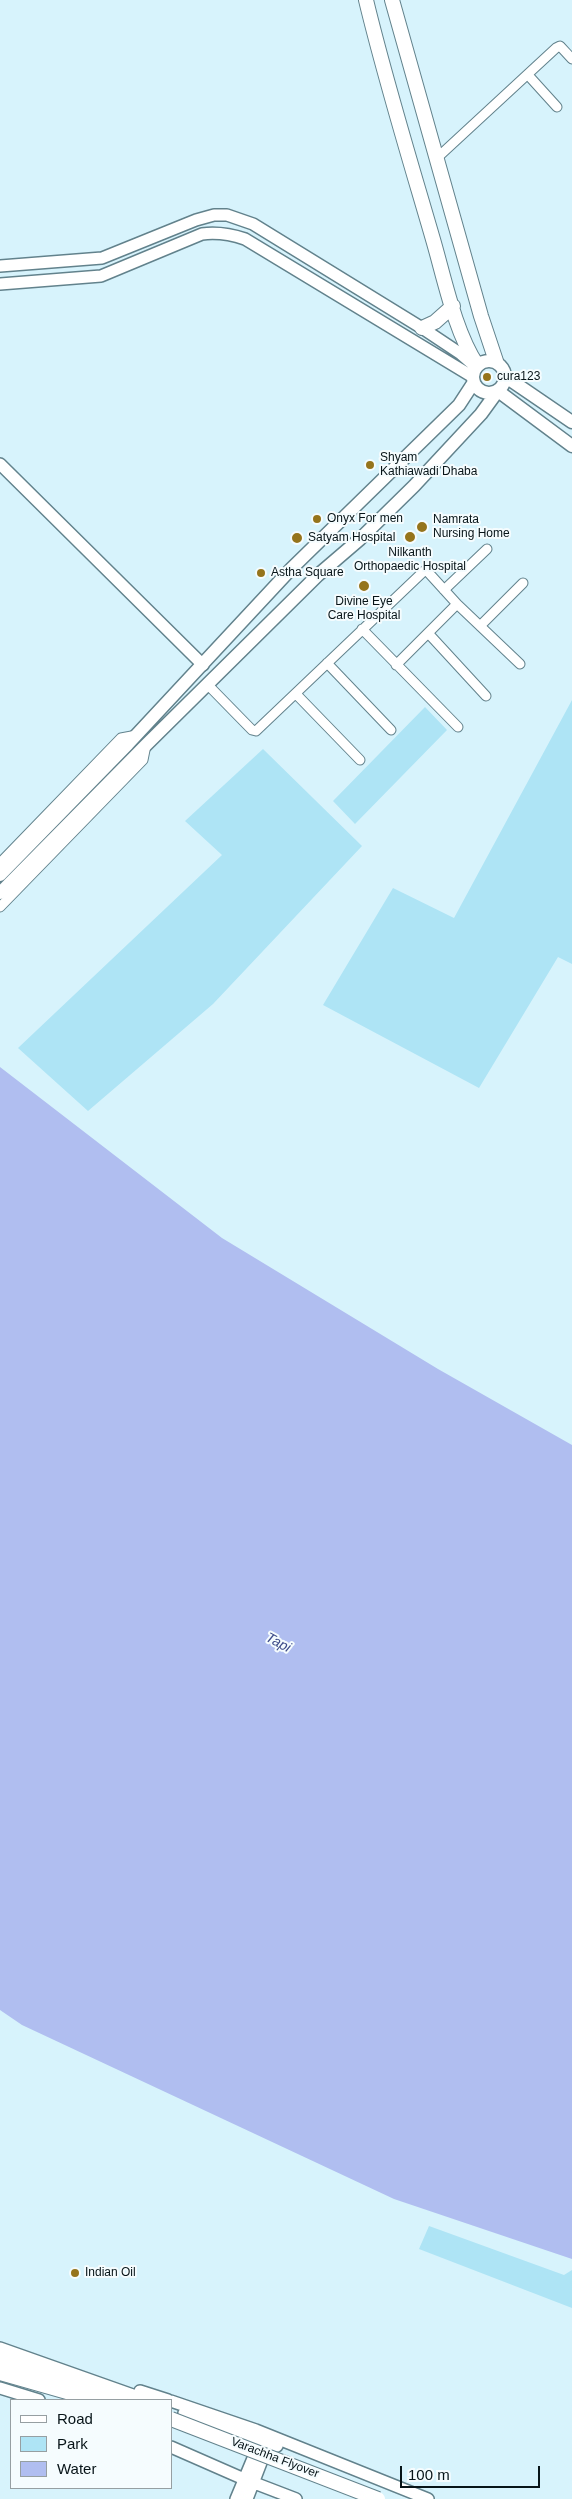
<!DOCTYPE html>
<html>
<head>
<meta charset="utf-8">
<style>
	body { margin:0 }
	#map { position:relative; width:572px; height:2499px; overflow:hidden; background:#d7f3fc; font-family:Arial,sans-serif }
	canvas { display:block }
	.legend { position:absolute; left:10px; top:2399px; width:162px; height:90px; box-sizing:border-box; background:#f5fcfe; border:1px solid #969fa2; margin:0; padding:6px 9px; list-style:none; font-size:15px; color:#071418 }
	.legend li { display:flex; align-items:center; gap:10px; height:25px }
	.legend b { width:25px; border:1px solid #969fa2 }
	.scale { position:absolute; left:400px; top:2466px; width:140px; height:22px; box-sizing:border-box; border:2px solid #071418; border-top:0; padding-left:6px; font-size:15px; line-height:18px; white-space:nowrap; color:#071418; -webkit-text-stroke:4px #f5fcfe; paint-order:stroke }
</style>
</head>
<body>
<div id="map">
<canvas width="572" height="2499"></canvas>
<ul class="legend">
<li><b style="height:6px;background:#fff"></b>Road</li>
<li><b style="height:14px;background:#aee4f5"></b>Park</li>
<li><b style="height:14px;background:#b0bef0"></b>Water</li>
</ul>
<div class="scale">100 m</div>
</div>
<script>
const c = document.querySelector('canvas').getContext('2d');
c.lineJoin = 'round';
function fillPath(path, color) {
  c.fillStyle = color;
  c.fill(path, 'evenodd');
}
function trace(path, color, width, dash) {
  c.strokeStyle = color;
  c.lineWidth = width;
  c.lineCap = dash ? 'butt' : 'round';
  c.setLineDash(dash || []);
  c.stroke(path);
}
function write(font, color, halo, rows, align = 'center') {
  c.font = font + ' Arial,sans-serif';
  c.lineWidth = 4;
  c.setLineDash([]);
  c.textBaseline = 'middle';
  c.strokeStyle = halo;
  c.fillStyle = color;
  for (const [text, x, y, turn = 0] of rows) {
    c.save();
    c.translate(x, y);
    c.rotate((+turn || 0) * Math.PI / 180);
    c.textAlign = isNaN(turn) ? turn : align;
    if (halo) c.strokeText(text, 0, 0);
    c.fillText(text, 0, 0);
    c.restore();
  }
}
const green = new Path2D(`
	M572,700V964L558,957L479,1088L323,1005L393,888L454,918Z
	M425,707L447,730L355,824L333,801Z
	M263,749L362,846L213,1004L88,1111L18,1048L222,855L185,821Z
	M429,2226L564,2275L572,2270V2308L419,2249Z`);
const water = new Path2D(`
	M0,1067L222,1238L438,1369L572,1445V2259L394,2199L22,2025L0,2010Z`);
const minor = new Path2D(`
	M528,75L557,107
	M437,158L556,48L560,46L572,59
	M444,590L487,549
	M480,626L523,583
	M362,629L458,727
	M428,633L486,696
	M327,663L391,730
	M396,665L457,604
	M207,684L252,730L256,731L424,571H427L457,604L520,664
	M296,694L360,760
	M0,863L121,738L137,735
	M0,907L143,760L146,745`);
const tertiary = new Path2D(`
	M0,266L102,258L196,220L214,215H227L253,224L422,328L461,354L476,367
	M0,284L101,276L202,234C218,232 230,234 245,239L473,377
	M0,464L203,665
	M0,2348L147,2400
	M0,2388L39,2400
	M140,2391L168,2400
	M171,2401L256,2430L428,2499
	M184,2413L277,2446
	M171,2447L244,2479L296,2499
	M236,2499L259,2444
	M247,2499L267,2447`);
const secondary = new Path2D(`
	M473 377a16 16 0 1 1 32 0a16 16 0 1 1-32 0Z
	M506,377L572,422
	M498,391L572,446
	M0,875L128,744L291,569L459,405L474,382
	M0,893L146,745L318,575L360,539L414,486L481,414L497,392`);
const primary = new Path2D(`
	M366,0C385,79 409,157 432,236C444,276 454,330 477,365
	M392,0L481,316L496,361
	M422,328L435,322L453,306
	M0,2359L121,2400
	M0,2373L95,2400`);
const primaryBridge = new Path2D(`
	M171,2419L378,2499`);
const markers = [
	[487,377,5,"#95741c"],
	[370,465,5,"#95741c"],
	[317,519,5,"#95741c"],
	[422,527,6,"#95741c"],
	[410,537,6,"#95741c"],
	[297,538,6,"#95741c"],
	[261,573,5,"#95741c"],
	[364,586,6,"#95741c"],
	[75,2273,5,"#95741c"]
];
const poiNames = [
	["cura123",497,377],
	["Shyam",380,458],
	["Kathiawadi Dhaba",380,472],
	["Onyx For men",327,519],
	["Namrata",433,520],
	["Nursing Home",433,534],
	["Satyam Hospital",308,538],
	["Nilkanth",410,553,"center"],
	["Orthopaedic Hospital",410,567,"center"],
	["Astha Square",271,573],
	["Divine Eye",364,602,"center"],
	["Care Hospital",364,616,"center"],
	["Indian Oil",85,2273]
];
const streetNames = [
	["Varachha Flyover",275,2458,21]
];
const waterNames = [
	["Tapi",278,1643,28]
];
fillPath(green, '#aee4f5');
fillPath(water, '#b0bef0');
trace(minor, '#62828c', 11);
trace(tertiary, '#62828c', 14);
trace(secondary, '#62828c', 15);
trace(primary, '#62828c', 16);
trace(minor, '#fff', 9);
trace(tertiary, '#fff', 11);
trace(secondary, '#fff', 12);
trace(primary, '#fff', 14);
trace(primaryBridge, '#62828c', 16, []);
trace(primaryBridge, '#fff', 14);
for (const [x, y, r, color] of markers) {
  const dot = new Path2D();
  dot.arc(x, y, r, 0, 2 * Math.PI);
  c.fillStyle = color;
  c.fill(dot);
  trace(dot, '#f5fcfe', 2);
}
write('12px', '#071418', '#f5fcfe', poiNames, 'left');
write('12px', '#071418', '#f5fcfe', streetNames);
write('italic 14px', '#3e4c89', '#f5fcfe', waterNames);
</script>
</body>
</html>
